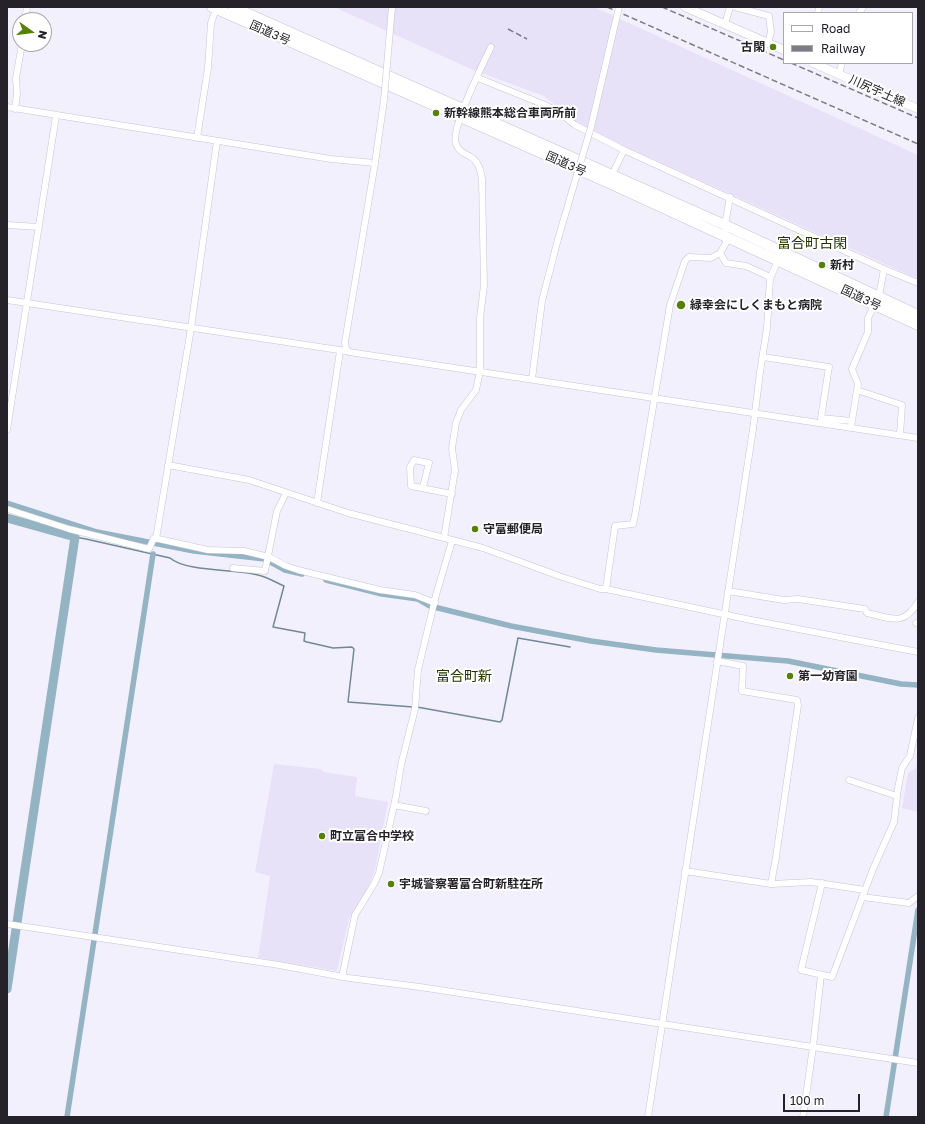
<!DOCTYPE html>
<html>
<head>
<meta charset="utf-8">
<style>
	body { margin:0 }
	#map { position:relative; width:925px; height:1124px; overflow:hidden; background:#f3f0fe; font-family:"Golos Text",sans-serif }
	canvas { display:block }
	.frame { position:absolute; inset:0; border:8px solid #252329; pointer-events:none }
	.legend { position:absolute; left:783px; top:12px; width:130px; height:52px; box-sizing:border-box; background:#fff; border:1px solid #a8a7a9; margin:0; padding:5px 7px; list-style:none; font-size:12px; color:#252329 }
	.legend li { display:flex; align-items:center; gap:8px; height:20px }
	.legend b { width:20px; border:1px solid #a8a7a9 }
	.north { position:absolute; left:12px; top:12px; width:40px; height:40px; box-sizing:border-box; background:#fff; border:1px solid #a8a7a9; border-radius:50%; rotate:104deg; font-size:11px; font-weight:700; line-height:16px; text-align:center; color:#252329 }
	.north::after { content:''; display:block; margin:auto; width:14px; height:18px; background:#558109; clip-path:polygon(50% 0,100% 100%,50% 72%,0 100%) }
	.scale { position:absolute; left:783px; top:1094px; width:77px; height:18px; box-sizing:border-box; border:2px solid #252329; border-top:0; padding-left:5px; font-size:12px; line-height:14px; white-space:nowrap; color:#252329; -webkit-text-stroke:3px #fff; paint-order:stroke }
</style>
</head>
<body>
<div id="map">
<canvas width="925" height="1124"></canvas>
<div class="frame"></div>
<ul class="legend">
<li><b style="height:5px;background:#fff"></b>Road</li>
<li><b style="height:5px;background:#7d7b84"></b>Railway</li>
</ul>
<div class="north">N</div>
<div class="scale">100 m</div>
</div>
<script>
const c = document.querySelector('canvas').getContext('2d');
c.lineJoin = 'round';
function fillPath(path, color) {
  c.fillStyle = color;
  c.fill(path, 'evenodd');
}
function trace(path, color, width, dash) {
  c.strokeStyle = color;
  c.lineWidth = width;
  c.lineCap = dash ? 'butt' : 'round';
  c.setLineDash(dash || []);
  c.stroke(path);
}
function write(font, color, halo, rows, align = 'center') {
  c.font = font + ' "Golos Text","Noto Sans JP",sans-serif';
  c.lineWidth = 4;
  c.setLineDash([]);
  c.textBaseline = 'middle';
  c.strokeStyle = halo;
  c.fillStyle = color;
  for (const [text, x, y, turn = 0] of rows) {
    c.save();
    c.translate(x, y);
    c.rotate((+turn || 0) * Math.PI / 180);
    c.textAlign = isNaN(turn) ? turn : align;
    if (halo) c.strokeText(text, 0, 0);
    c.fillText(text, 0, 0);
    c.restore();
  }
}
const built = new Path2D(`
	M334,7H594L918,155V279L622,145L576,122L544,96L473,70Z
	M918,757V812L902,808L908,773L916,768Z
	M274,764L321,769L324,772L357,777L355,796L388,802L375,870L367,890L349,919L337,971L258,958L270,876L255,872Z`);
const stream = new Path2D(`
	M75,537L86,539L170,558C186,572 236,569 258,575C267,577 275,582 284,586L273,627L305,633L304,641L307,642L333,648L352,647L354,649L348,702L413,707
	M417,707L500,722L502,720L518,638L570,647`);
const canal = new Path2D(`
	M7,503L97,532L194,551L265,559L285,570L302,574
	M326,580L382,594L418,599L430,606L511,626L591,641L656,650L788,661L901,684L918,685
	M67,1117L153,554
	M886,1117L918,910`);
const river = new Path2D(`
	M7,518L75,537L7,989`);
const minor = new Path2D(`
	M735,7L769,16L771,32L768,43
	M818,13L819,7
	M859,13L863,7
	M25,20L27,7
	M725,24L730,7
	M839,74L842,63
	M478,78L545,105L557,111L575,125L624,150L884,269L918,283
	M7,107L331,159L375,163L345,342L346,349L349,352L918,438
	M15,109L17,94L16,78L22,44
	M197,138L208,68L211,23L217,7
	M611,177L624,150
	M7,225L39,227
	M720,253L726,263L746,266L770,277
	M7,300L346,351
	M763,357L829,367L821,418L852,421
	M532,379L542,301L558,239
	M857,390L902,405L900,435
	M851,427L858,384L852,369L868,332V318L879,296L884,269
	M7,430L56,116
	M168,465L249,480L348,513L483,548L562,577L600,589H606L746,619L918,652
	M423,487L429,463L414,460L410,467L411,486L452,494
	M317,503L340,351
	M7,509L69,529L149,549L154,538L208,550L244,551L269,557L286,566L298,570L380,590L415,595L435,603
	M444,538L455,470L452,448L456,423L461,410L476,390L480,371V318L484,285L482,179C478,149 462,160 456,144C450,129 483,64 491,47
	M156,539L191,328L217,141
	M233,568L265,571L277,511L286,493
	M606,589L615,526L633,524L635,515L670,305L685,261L689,257L711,258L720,253L726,243L725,225L730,197
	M728,591L784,600L798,599L865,609L867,613C890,618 904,627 918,602
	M916,623H918
	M717,661L743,666L742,691L797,700L798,705L776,857L771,884
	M849,780L897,796
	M394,805L426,811
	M685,871L771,884L811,882L865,890
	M822,883L801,970L832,977L873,869L894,822L898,788L902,768L910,756L918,718
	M862,897L909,903L918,896
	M7,924L279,965L349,978L420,987L918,1063
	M342,977L355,915L374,884L379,873L396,796L401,765L415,709L418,670L436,595L452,541
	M648,1117L753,429L760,372L767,328L770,279L778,260
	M803,1117L813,1047L821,975`);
const major = new Path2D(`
	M685,7L784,50
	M813,63L918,109`);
const highway = new Path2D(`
	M212,7L609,183L918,325
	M233,7L725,225L918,315`);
const rail = new Path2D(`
	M607,7L918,144
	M662,7L784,60
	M508,29L527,39
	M791,63L918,118`);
const minorBridge = new Path2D(`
	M375,163L384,100L392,7
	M558,239L591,127L619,7`);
const markers = [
	[773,47,4,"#558109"],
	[436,113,4,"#558109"],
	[822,265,4,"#558109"],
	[681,305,5,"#558109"],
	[475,529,4,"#558109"],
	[790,676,4,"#558109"],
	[322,836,4,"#558109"],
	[391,884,4,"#558109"]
];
const streetNames = [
	["国道3号",270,33,24],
	["川尻宇土線",877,91,24],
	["国道3号",566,164,24],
	["国道3号",861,298,25]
];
const poiNames = [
	["古閑",765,47,"right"],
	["新幹線熊本総合車両所前",444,113],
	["新村",830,265],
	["緑幸会にしくまもと病院",690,305],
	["守富郵便局",483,529],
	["第一幼育園",798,676],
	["町立富合中学校",330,836],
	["宇城警察署富合町新駐在所",399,884]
];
const quarterNames = [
	["富合町古閑",812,244],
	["富合町新",464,677]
];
fillPath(built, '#e8e2f9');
trace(stream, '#738895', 1.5);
trace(canal, '#94b3c3', 5.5);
trace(river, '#94b3c3', 9);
trace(minor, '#c7c3d3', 7);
trace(major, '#c7c3d3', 9);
trace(highway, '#c7c3d3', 11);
trace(minor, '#fff', 6);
trace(major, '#fff', 8);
trace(highway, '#fff', 10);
trace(rail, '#7d7b84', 1.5, [6, 3]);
trace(minorBridge, '#c7c3d3', 7, []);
trace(minorBridge, '#fff', 6);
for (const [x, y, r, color] of markers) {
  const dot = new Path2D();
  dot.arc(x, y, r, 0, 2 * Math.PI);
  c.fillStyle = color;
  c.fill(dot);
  trace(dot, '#fff', 1.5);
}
write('12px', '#252329', '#fff', streetNames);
write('bold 12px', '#252329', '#fff', poiNames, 'left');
write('14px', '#203500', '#fff', quarterNames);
</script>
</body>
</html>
